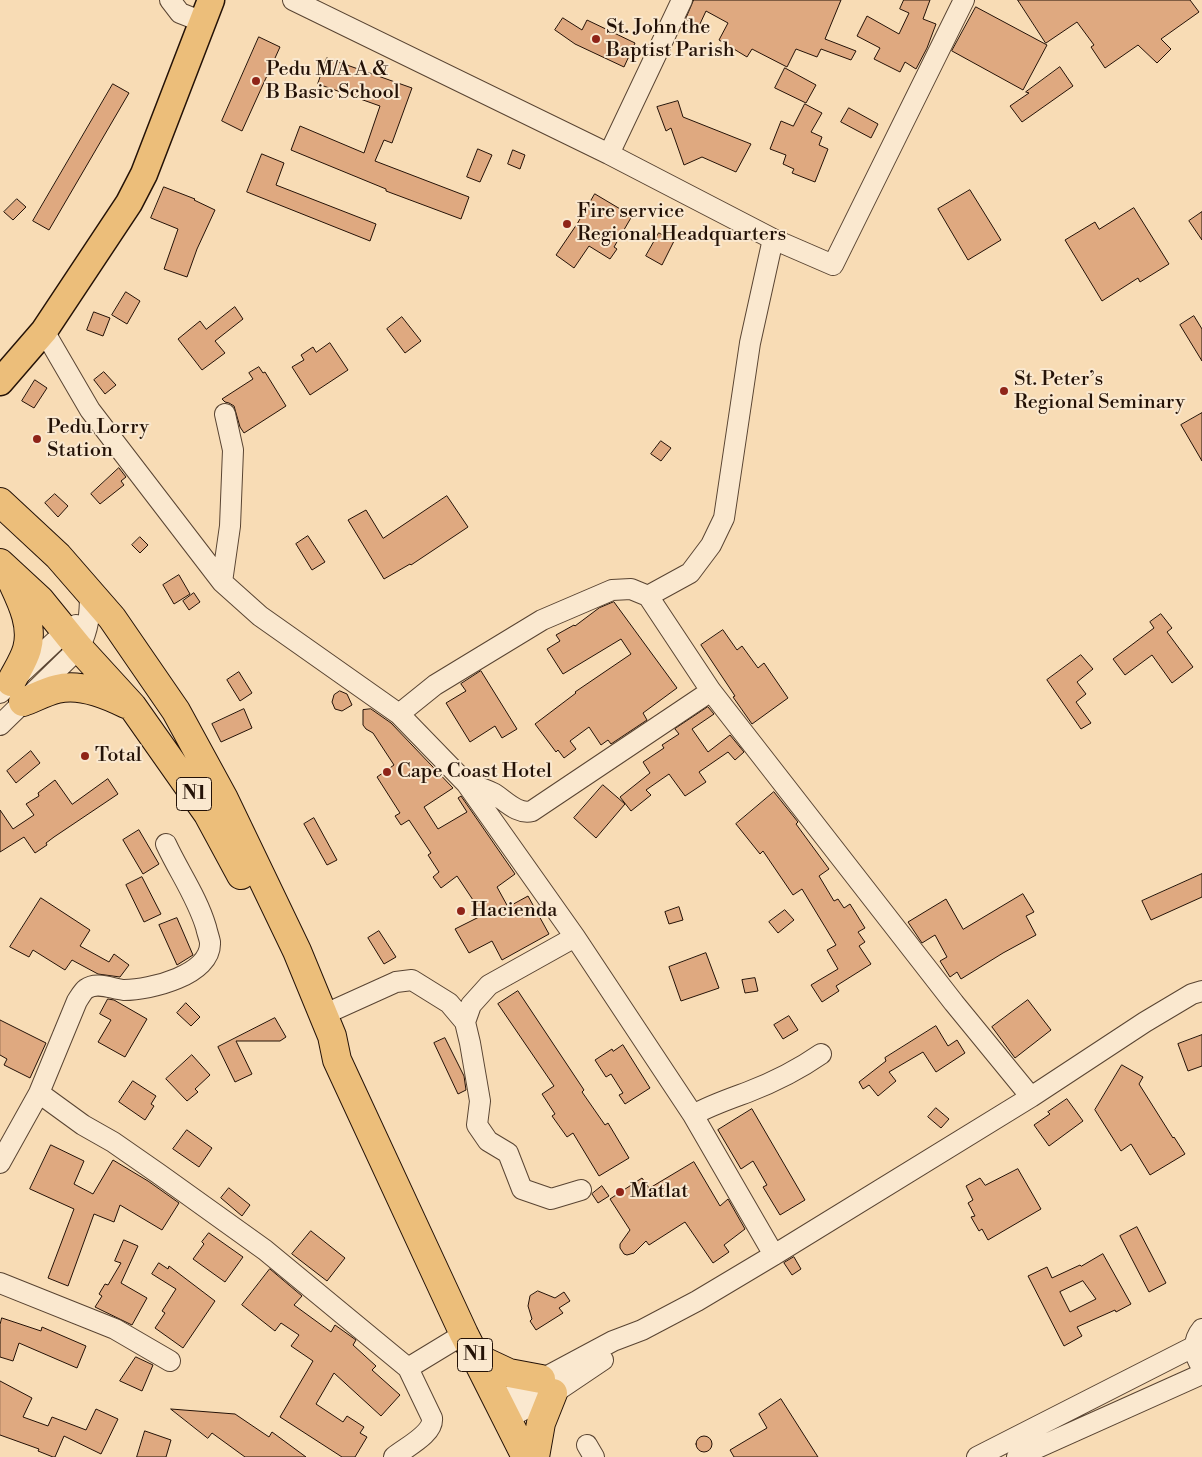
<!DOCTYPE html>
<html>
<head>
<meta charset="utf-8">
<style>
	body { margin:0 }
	canvas { display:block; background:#f8dcb5 }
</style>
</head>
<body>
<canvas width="1202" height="1457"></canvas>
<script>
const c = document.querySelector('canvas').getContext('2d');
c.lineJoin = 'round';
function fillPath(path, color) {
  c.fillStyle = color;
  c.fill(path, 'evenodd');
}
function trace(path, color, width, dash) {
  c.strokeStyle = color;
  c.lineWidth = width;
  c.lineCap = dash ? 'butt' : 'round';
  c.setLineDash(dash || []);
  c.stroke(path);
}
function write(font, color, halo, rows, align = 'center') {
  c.font = font + ' "Libre Bodoni",serif';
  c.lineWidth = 4;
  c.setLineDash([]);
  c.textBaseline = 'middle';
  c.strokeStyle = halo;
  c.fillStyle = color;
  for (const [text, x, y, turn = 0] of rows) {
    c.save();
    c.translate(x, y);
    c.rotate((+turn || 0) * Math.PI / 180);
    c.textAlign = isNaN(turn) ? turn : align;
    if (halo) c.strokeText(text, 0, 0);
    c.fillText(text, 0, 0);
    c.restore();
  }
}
const building = new Path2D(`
	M694,0H841L825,39L856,51L851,60L821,49L817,57L796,49L787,67L752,49L747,57L719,40L728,23L706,11L699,26L686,19Z
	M904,0H930L923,19L936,24L927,48L916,69L905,62L900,72L874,59L880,48L857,36L867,16L899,34L909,13L900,9Z
	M1018,0H1190L1199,12L1161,39L1171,49L1157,63L1138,45L1105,68L1091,47L1094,45L1077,22L1046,43Z
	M976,7L1047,45L1023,90L952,51Z
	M563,18L582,30L587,20L635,43L624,67L575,44L555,30Z
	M259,37L280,47L242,131L222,121Z
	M327,58L412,88L392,143L384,140L375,161L469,197L461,219L386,191V189L291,150L300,126L364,153L380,106L318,84Z
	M1060,67L1073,86L1022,122L1010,106L1029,93L1026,92Z
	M785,68L816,85L806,103L775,88Z
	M113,84L129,93L49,230L33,221Z
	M678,101L683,117L751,144L736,172L702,157L684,165L671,128L666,131L657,107Z
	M805,104L822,113L811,132L822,137L819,145L828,149L815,182L792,173L794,169L783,164L786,155L770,149L781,121L793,126Z
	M849,108L878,124L871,138L841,122Z
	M478,149L492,155L480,182L467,177Z
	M513,150L525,155L520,169L508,164Z
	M262,154L284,163L276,185L376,224L370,241L247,192Z
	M164,187L195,199L194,200L215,210L197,249L187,277L164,269L178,229L151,218Z
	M970,190L1001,240L968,260L938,209Z
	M595,194L632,216L614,247L617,249L610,259L589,246L574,268L556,255L577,224Z
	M17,199L26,207L13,220L4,212Z
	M1134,208L1169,264L1140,282L1138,278L1102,301L1065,240L1095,222L1099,229Z
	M1202,212V240L1189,221Z
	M659,233L674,241L662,265L646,256Z
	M126,292L140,301L127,324L112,315Z
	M235,307L243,319L215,341L225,353L202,370L178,339L200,321L206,329Z
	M94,312L110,318L103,336L87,330Z
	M1194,316L1202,329V361L1180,325Z
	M402,317L421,341L405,353L387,329Z
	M330,343L348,370L310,395L292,367L304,360L301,355L313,347L316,352Z
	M259,367L263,373L265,372L286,406L244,433L240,427L234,406L229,403L225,402L222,399L253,379L249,373Z
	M104,372L116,385L105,394L94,380Z
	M35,380L47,388L34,408L22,401Z
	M1202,413V461L1181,425Z
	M661,441L671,448L661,461L651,454Z
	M119,468L126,477L121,481L124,485L100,504L91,494Z
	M55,494L68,506L58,517L45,503Z
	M447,496L468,527L411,565L410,564L384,579L348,520L366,510L383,538Z
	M308,536L325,562L312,570L296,544Z
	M140,537L148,545L140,553L132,545Z
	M179,575L190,594L174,604L163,585Z
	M194,593L200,602L189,610L183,601Z
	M614,602L677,688L643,713L647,720L611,744L608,740L601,745L589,727L570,741L576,749L564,758L558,750L556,752L535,724L576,693L575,692L631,654L621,639L563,674L547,649L560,641L556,635L574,625L575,626L599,608Z
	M1161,614L1172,628L1167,632L1193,667L1172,683L1152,655L1125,675L1113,659L1154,628L1150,622Z
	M723,630L737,650L742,646L758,668L764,663L788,698L752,724L733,697L735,696L701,645Z
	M1081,655L1093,669L1077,682L1086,694L1076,702L1091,723L1081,729L1047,680Z
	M481,671L517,729L502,738L495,726L470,742L446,703L466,691L461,684Z
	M239,672L252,693L240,701L227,680Z
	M340,691L347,694L352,705L342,711L335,709L332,702L334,695Z
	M708,707L714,714L692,729L708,752L730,735L744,752L735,760L728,752L699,772L706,782L685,796L669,774L646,790L651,795L631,811L620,797L650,773L643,762L664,748L662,745L679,734L675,729Z
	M244,709L252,728L221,742L212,724Z
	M371,709L391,723L453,788L424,807L438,829L467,812L458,798L461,796L515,874L497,887L508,907L528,896L549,934L502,960L492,941L469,953L455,929L483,915L457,876L441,888L433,877L439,872L428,855L431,853L409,820L401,825L395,816L400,813L377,777L394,765L373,733L366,729L363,725V710Z
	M31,751L40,763L16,783L7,771Z
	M108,779L118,794L54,837L46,843L47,845L35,853L24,837L0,852V810L13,829L34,815L26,804L39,796L38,793L55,780L72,804Z
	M603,785L625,804L596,838L574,818Z
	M774,792L798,822L796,824L829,869L819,876L834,901L838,899L844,908L850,904L865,928L858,932L865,942L859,946L871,964L836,986L839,991L822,1002L811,985L838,969L827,950L836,945L802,889L793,895L763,851L760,854L736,824Z
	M314,818L337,860L327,865L304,824Z
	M139,830L159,864L143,874L123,840Z
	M1202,874V897L1151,920L1142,901Z
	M142,877L161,914L144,922L126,885Z
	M1023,894L1034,912L1026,916L1036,935L1003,953L961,979L957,972L950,977L940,961L947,957L935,935L922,943L908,922L946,899L963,929Z
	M41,898L90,930L80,946L109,962L114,954L129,965L120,977L98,974L72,960L65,970L33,950L29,957L10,947Z
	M679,907L683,920L669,924L665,912Z
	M785,910L794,920L778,933L769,922Z
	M177,918L193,955L177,965L159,925Z
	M379,931L396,957L384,964L368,938Z
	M706,953L719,988L681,1001L669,967Z
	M755,978L758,991L745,993L742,980Z
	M518,991L584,1090L582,1092L605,1125L608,1123L629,1158L599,1176L573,1133L567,1137L552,1116L555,1114L542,1094L554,1086L498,1004Z
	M108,999L114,1000L147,1019L125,1057L98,1042L111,1020L100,1014Z
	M1028,1000L1051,1030L1015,1058L992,1027Z
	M186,1003L200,1017L191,1026L177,1013Z
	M789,1016L798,1030L783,1039L774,1025Z
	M275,1018L286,1037L280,1041H236L252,1074L235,1082L218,1047Z
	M0,1020L46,1043L30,1078L4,1065L7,1059L0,1055Z
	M936,1026L948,1046L957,1040L965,1053L936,1072L923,1052L889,1072L896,1081L878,1096L869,1085L863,1089L859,1082L886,1061L885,1058Z
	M1202,1035V1066L1188,1071L1178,1044Z
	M445,1038L464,1076L466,1090L458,1094L434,1043Z
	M623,1045L650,1088L625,1104L619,1095L623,1093L611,1074L606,1077L595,1060L612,1049L613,1051Z
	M192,1055L210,1075L195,1089L198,1092L187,1101L166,1079Z
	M1122,1065L1143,1077L1139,1084L1173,1138L1174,1137L1185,1154L1150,1175L1131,1144L1121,1151L1095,1110Z
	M133,1081L156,1096L151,1104L154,1106L145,1120L119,1102Z
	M1067,1099L1083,1121L1049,1146L1034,1125L1050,1114L1048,1112Z
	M936,1108L949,1119L941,1128L928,1117Z
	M752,1109L805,1200L780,1215L763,1187L767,1185L753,1161L741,1169L718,1130Z
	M187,1130L212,1148L199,1167L173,1149Z
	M51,1145L84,1161L74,1184L93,1194L113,1160L148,1181L179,1203L162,1230L120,1205L114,1222L94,1214L68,1286L48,1278L74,1209L30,1189Z
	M694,1162L720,1206L728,1199L745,1229L724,1245L729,1252L713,1263L685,1222L649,1245L646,1241L634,1253L627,1255L624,1254L620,1248V1244L630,1230L610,1199L642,1178L649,1188Z
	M1018,1169L1041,1209L988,1240L982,1229L979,1231L971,1217L975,1216L968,1203L973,1200L966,1186L980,1178L985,1185Z
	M602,1186L609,1196L598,1203L592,1194Z
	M229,1188L250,1205L242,1216L221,1198Z
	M1137,1227L1166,1283L1149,1292L1120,1236Z
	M311,1231L345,1258L327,1281L292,1254Z
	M209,1233L243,1257L225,1282L193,1259L204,1244L202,1242Z
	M124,1240L138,1246L121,1283L147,1298L132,1325L95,1307L102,1296L99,1294L105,1284L108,1285L121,1263L115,1261Z
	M1103,1254L1131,1304L1116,1312L1115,1310L1077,1327L1082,1336L1064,1346L1028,1276L1047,1267L1052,1278L1080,1265L1081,1266ZM1083,1281L1096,1299L1070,1312L1060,1292Z
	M794,1257L801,1269L792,1275L784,1263Z
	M159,1263L168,1269L169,1266L215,1301L183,1348L155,1328L165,1313L162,1311L176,1289L152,1274Z
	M270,1269L302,1296L294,1305L331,1332L335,1325L356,1340L353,1345L376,1366L372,1370L400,1395L381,1416L334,1373L316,1404L343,1422L347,1416L364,1427L360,1433L367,1437L355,1457H342L280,1417L313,1361L291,1346L299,1335L281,1323L275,1331L242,1305Z
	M538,1291L555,1298L564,1292L570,1301L559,1308L563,1313L536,1330L530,1321L532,1319L528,1306L530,1296Z
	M2,1318L41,1331L42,1327L86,1346L77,1368L19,1343L13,1361L0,1357V1325Z
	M136,1357L153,1365L142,1391L120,1381Z
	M0,1381L32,1398L23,1417L48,1426L52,1417L86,1430L96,1409L118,1419L101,1454L64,1436L55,1457H53L38,1451L39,1449L0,1435Z
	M781,1399L818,1457H734L730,1450L767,1428L759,1414Z
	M171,1409L235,1414L269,1437L272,1432L306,1457H245L212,1433L208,1438Z
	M145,1431L171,1440L166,1457H137Z
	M696 1444a8 8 0 1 1 16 0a8 8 0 1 1-16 0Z`);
const minor = new Path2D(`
	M170,0L180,13L203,22
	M293,0L609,154L773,239L833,265L964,0
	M609,154L682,0
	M773,239L750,343L724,518L711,545L690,573L648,596L711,691L954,1003L1031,1097
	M44,331L90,410L222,582L260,616L399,714L466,783L575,937L693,1115L774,1255
	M222,582L230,526L233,450L225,414
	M0,693L66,631L76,625
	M399,714L435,685L542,620L612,590L631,589L648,596
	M0,725L79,648C89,629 90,613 90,593
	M466,783C475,786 485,789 493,793C505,800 517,815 532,811L711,691
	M575,937L489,985L471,1005L465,1022L470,1043L480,1101L477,1125L488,1141L508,1153L522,1189L551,1199L581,1190
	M323,1015L396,982L412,980L449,1003L465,1022
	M39,1093L83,1125L113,1142L159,1174L265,1250L408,1368L464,1334
	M693,1115C711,1105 729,1099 748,1092C774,1082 798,1070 821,1054
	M0,1163L39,1093L77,1001C79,998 83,991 86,989C97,981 112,989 124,990C150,990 212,975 210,942C209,937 207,932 206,927C197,897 179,872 166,844
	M0,1283L115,1329L170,1361
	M1202,1329C1192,1341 1193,1355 1202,1367
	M499,1402L613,1341L642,1330L697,1301L774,1255L1031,1097L1145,1022L1192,994L1202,991
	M507,1419L557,1391L603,1360
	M587,1445L594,1457
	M394,1457C406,1447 434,1434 432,1418L408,1368
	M977,1457L1195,1346
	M1017,1457L1202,1374`);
const major = new Path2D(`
	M0,382L44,331L129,203L144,174L211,0`);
const highway = new Path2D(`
	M0,502L58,556L112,618L176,711L224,799L297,951L332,1036L337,1060L343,1073L464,1334L526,1457
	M0,563L40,600L79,648L132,706L208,814L241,875
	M10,577C20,599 34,624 27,649C24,660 16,672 11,682
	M23,702C34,698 45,692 57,689C80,683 106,694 126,704
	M477,1358L509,1373L541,1379
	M535,1457L541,1423L553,1393`);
const markers = [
	[596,39,5,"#8f2418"],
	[256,81,5,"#8f2418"],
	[567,224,5,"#8f2418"],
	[1004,391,5,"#8f2418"],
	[37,439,5,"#8f2418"],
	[85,756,5,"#8f2418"],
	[387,772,5,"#8f2418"],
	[461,911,5,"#8f2418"],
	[620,1192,5,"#8f2418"]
];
const shields = [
	[194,794,35],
	[475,1355,35]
];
const shieldNames = [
	["N1",194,794],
	["N1",475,1355]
];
const poiNames = [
	["St. John the",606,28],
	["Baptist Parish",606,51],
	["Pedu M/A A &",266,70],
	["B Basic School",266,93],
	["Fire service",577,212],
	["Regional Headquarters",577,235],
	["St. Peter’s",1014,380],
	["Regional Seminary",1014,403],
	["Pedu Lorry",47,428],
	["Station",47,451],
	["Total",95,756],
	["Cape Coast Hotel",397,772],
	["Hacienda",471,911],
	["Matlat",630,1192]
];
fillPath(building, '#dfa980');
trace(building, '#241207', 1);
trace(minor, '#594432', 22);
trace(major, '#241207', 29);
trace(highway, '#241207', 30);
trace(minor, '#fae8cf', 20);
trace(major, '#ecbe7a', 26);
trace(highway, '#ecbe7a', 28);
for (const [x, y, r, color] of markers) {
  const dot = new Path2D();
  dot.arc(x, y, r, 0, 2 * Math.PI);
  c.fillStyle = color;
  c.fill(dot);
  trace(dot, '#fae8cf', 2);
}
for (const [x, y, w] of shields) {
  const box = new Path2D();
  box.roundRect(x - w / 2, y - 16.5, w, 33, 4);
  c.fillStyle = '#fae8cf';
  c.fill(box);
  trace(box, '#241207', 1);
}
write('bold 19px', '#241207', null, shieldNames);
write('20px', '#241207', '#fae8cf', poiNames, 'left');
</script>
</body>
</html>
